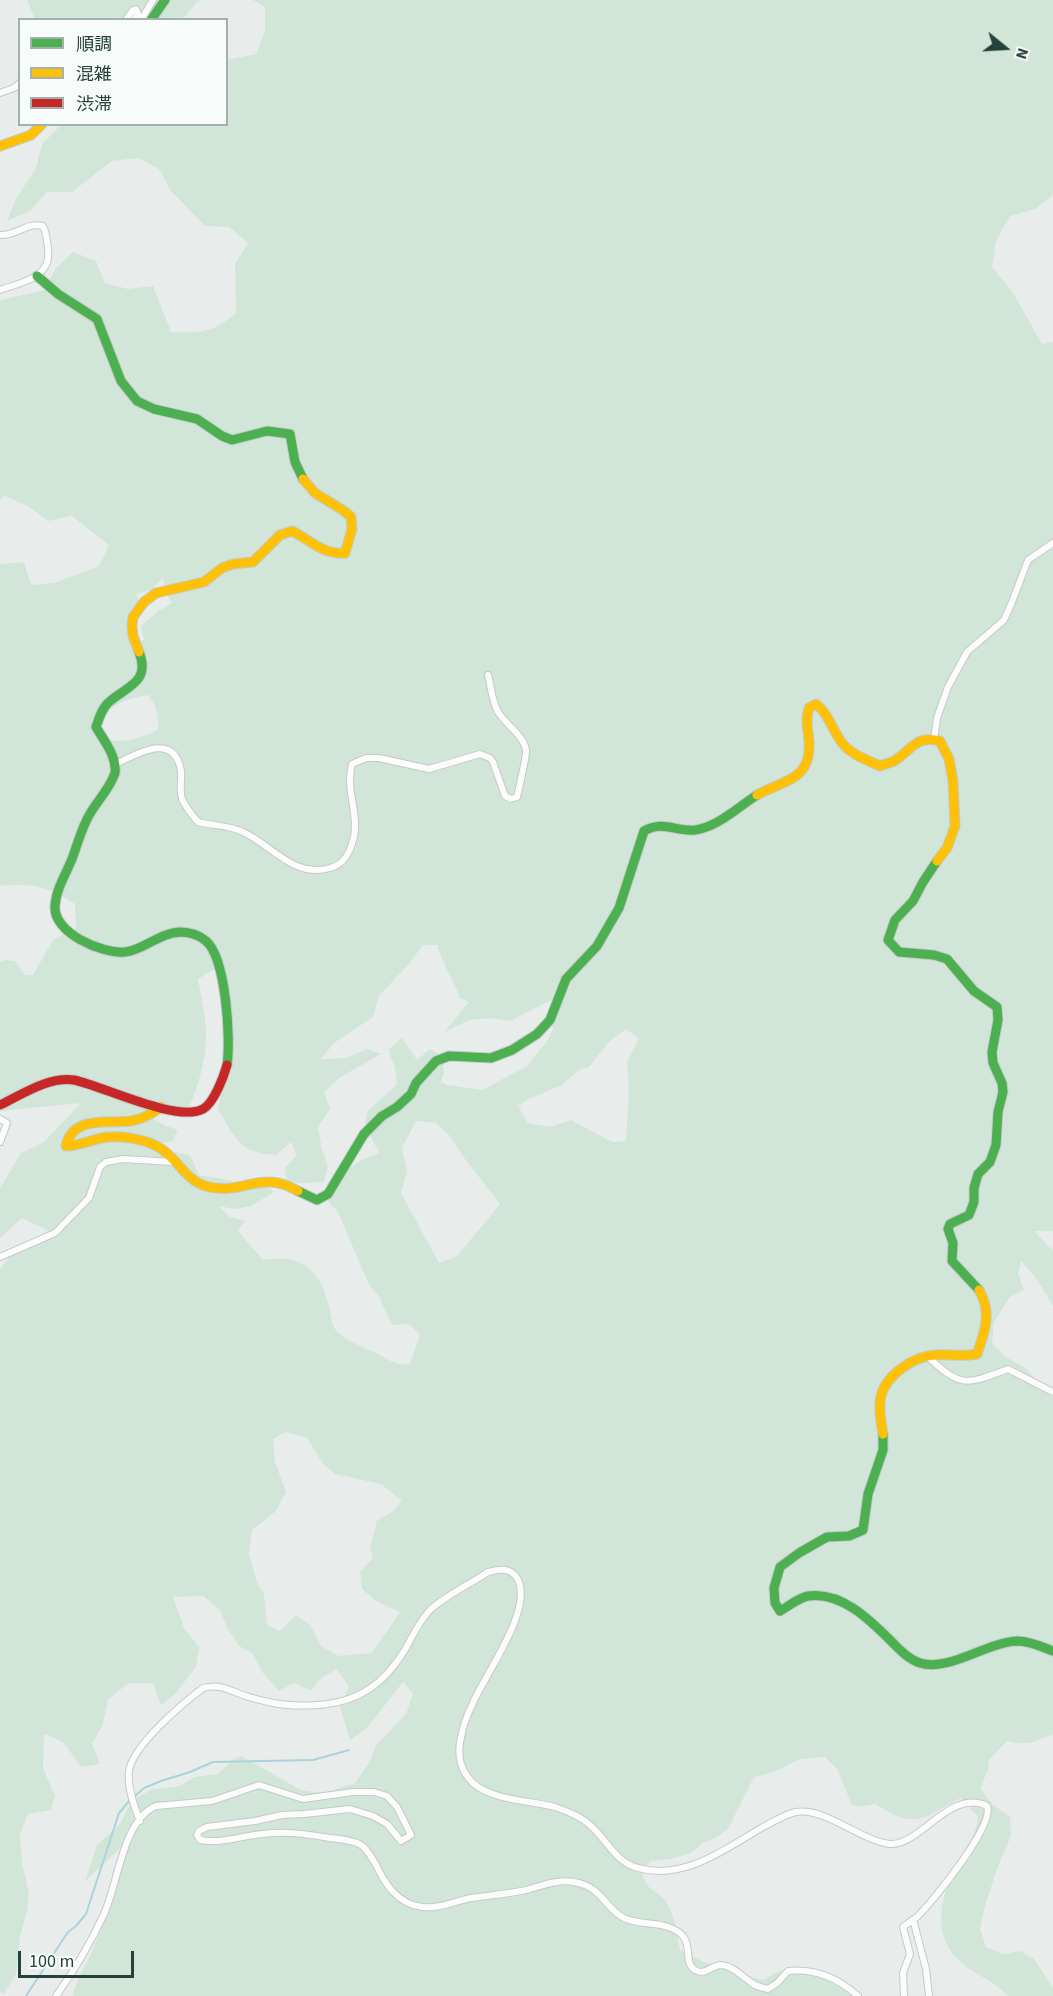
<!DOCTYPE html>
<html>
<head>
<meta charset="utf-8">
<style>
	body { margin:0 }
	#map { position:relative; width:1053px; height:1996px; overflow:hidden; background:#e8edeb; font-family:"Source Sans 3","Noto Sans JP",sans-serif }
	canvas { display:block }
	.legend { position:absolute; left:18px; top:18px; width:210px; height:108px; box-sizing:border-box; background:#f7fbf9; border:2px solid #a3b1ad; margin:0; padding:8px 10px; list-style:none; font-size:18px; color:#24423a }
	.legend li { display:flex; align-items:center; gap:12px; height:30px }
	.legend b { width:30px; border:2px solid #a3b1ad }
	.north { position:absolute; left:975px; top:18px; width:60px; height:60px; -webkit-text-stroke:4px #f7fbf9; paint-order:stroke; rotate:108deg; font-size:16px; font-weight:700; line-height:24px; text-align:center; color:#24423a }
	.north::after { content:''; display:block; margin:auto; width:21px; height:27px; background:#24423a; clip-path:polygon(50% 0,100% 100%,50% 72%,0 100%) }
	.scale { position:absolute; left:18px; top:1951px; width:116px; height:27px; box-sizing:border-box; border:3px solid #24423a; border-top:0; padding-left:8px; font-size:18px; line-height:21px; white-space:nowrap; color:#24423a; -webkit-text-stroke:4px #f7fbf9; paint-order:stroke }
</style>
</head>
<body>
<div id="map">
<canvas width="1053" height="1996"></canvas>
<ul class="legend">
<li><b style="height:8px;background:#4caf50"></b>順調</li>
<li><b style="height:8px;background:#ffc107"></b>混雑</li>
<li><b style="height:8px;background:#c62828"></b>渋滞</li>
</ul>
<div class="north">N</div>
<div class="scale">100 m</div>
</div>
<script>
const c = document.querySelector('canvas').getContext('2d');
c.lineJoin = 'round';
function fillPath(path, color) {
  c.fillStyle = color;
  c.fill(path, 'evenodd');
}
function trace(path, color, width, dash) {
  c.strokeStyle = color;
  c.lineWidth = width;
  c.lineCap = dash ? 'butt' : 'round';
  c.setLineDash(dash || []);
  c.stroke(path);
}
const green = new Path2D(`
	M27,0H202L197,2L182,20L35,19Z
	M253,0H1053V195L1035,209L1010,216L996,241L992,267L1012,291L1042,344L1053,342V1231H1034L1053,1251V1306L1036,1278L1021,1261L1018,1273L1024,1290L1010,1297L994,1322L992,1343L1004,1356L1026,1368L1041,1387L1053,1391V1734C1035,1742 1027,1746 1007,1741L989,1760L988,1770L980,1788L992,1804L1010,1817L1011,1836L998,1866L985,1906L980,1929L986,1947L1003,1954L1020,1951L1034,1959L1053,1988V1996H1008C992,1978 968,1973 953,1954C935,1932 940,1900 952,1876C962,1855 975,1841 978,1817L961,1798C922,1818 917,1831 875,1804L859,1807L852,1805L837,1769L825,1757L801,1759L771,1773L754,1777L728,1829L717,1837L703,1843L691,1853L671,1859L650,1861L642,1873C648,1894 657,1888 666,1902C675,1916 677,1934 680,1950L704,1962L763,1980C768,1977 775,1972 781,1971C808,1968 831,1982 853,1996H73C75,1982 83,1970 89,1958C105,1921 121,1883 126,1843L85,1881L97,1845L120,1824L132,1801L150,1790L180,1786L194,1777L218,1774L232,1760L241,1756L301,1790L324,1793L355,1783L369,1763L377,1744L406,1714L413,1694L403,1682L366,1729L350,1740L340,1707L349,1686L336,1669L319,1680L311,1691L294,1683L279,1691L263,1673L252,1653L239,1646L227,1628L220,1610L203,1596L173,1597L184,1628L199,1647L196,1667L175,1694L161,1705L153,1683H129L108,1699L103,1724L92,1744L100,1764L81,1767L63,1742L44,1734L43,1768L55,1796L51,1810L28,1814L20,1834L22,1863L29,1893L27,1911L20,1936L16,1974L4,1994L0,1992V1269L13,1253L49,1231L22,1218L0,1238V1188L21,1153L44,1142L81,1103L0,1111V962L4,960L15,961L25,975H33L53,940L76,928L75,904C49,886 31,883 0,886V564L24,562L31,585L54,583L99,566L109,545L72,516L48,521L28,506L5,496L0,500V300L45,290L55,269L73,252L96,261L105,283L128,289L153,286L171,332C202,333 212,333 236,313L235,264L248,243L229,227L205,226L170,190L159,169L138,158L112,161L72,192H47L30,211L7,221L16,199L36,168L42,144L61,125L226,124L227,60L256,54L265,31V7ZM163,578L166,593L172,603L157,612L141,626L144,640L135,644L127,627L134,621L141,607L136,594L151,590ZM148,695C157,706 159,716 158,730C135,740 129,742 104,740L96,731C107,706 122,699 148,695ZM423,945H437C443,964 453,979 460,998L469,1002L444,1032L470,1020L490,1018L510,1021L551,1000L553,1029L547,1041L527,1066L482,1090L448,1085L441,1082L444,1073L442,1056L430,1049L417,1060L402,1038L388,1050L395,1067L397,1084L367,1112L365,1125L379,1153C368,1157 358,1161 349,1169C340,1178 335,1187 325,1194L330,1204L337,1210L369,1285L379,1297L392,1325L409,1324L420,1334L410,1364C397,1366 387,1359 376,1353C365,1348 342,1339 335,1329C331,1323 331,1310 328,1302C317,1266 300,1254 263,1260L238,1231L245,1221L230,1217L218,1206L235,1209L251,1206L274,1192L265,1185L240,1186L229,1180L199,1175L190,1155L165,1150L160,1143L173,1141L178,1130L164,1125L146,1115L155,1109L176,1116L189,1108C199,1083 207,1058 206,1030C205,1013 201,996 198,979L214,969L219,978L229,1048L218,1109C235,1138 239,1153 276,1155L291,1142L297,1155L285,1168L287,1181L299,1183L324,1182L328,1165L322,1150L318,1127L330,1109L324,1092L339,1078L381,1054L367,1049L346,1058L321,1059L334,1043L373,1017L379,996L409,964ZM626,1029L639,1038L627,1062L629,1088L626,1141L612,1142L571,1120L550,1127L528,1123L518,1106L529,1099L562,1085L579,1070L589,1067L610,1041ZM416,1121L436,1123L449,1135L465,1159L500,1204L457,1256L439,1263L401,1193L407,1172L402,1148ZM286,1432L307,1438L323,1464L335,1474L381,1484L402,1501L392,1512L377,1520L370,1549L373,1558L360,1572L362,1589L376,1601L400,1612L372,1653L339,1656L321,1646L310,1625L296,1615L280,1631L267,1625L264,1594L257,1583L249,1554L252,1530L276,1511L286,1492L275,1462L273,1439Z`);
const stream = new Path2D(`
	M134,1797L144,1788L161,1781L190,1772L213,1762L313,1760L349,1750
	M26,1996L68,1932L76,1926L86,1914L119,1813L130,1800`);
const street = new Path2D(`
	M126,20L133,10L136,9L138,14L134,20
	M141,20L153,0
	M0,93L14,88L20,83
	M0,235C17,236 26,222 43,226C47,234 47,241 48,249C52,278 22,282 0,290
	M934,739L937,718L948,687L967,652L1004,620L1012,602L1028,560L1053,543
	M116,764C137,754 174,731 181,771C182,780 179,789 182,799C186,808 192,815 198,822C213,826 229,825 243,832C272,845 294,879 330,868C345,864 350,852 354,837C359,813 345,790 352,764L366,758H379L429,769L480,754L490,758L493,762L505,796L511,799L517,797C519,788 527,755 526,750C523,734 506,725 498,712C492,701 491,687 488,675
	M0,1119L7,1123L0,1142
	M0,1257L55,1233L89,1198L100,1167L106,1162L123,1159L174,1162
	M927,1356C961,1388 966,1385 1008,1369L1053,1392
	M140,1821C134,1806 127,1787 129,1771C133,1745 182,1704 203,1688C220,1683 230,1691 246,1696C254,1699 264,1701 273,1703C288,1706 303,1706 318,1705C360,1702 385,1683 406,1648C413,1635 420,1620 431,1609C445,1596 472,1583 488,1572C499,1569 510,1567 517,1578C535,1608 485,1674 473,1703C468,1713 463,1726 461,1737C457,1754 460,1771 473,1783C491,1800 532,1801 555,1807C567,1811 582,1817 591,1826C607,1840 615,1862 638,1868C684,1881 725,1849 763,1827C773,1822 785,1814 796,1812C825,1807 861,1841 890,1844C920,1846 950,1788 987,1806C995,1825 933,1901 918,1916C913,1920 908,1923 903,1927L910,1954L903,1973L904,1996
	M911,1922L914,1923L926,1969L929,1996
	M56,1996C74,1971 90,1944 103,1916C118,1886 122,1820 156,1806L212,1801L259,1785L303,1799L353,1792H374L387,1796L397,1807L411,1835L401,1841L387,1824L373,1816L350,1809L304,1814L282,1815L255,1821L207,1827L199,1831L197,1835L200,1840C221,1844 241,1836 262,1834C286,1831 307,1834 330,1838C339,1839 353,1840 361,1845C367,1849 371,1857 375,1863C385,1884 397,1904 422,1907C439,1909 455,1901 471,1898C491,1895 511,1894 530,1889C543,1885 560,1879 574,1882C603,1887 603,1907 624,1918C641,1926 661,1921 677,1931C695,1942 682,1962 695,1970C704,1976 711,1966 720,1965C734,1965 744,1979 755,1985C759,1987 764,1988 768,1989L777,1983L788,1971C815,1968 838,1978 858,1996`);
const fast = new Path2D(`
	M151,20L165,0
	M37,276L58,294L97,319L121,381L137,401L154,409L197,419L222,436L232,440L267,431L290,434L295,462L303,479
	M139,652C151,682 127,686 109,702C102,708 99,718 96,727C104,741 117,756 115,773C110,788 99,799 91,812C82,826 78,843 72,859C66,874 56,889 55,906C53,933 102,954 125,952C142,951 159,933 180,932C189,932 199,935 206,941C226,958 231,1039 227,1065
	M937,861L923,882L913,901L895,920L888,940L899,952L934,955L947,959L974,991L997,1007L998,1020L992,1052L993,1063L1002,1083L1003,1092L998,1112L996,1145L990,1162L978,1174L974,1188V1202L969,1215L950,1224L948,1229L953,1243L952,1261L979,1290
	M298,1191L317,1200L328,1194L364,1134L382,1116L397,1107L411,1094L416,1083L436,1061L449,1056L491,1058L512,1050L537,1034L550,1020L566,979L597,946L619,908L644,831C664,820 675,832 695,830C718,827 738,807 757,795
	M883,1434V1450L868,1494L863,1530L849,1536L827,1537L799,1553L780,1567L774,1588L775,1603L780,1611C789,1606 798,1598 808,1596C841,1591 870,1620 891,1641C899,1649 908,1659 920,1663C950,1672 986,1642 1018,1641C1030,1641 1042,1647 1053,1651`);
const slow = new Path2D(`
	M0,146L31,135L42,124
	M139,652L133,636L132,626L133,617L144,602L156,593L204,582L222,568L233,564L253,562L280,535L292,531C310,540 323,555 345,553L352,529L351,517L344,511L315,493L303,479
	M757,795C784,780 812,780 809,741C808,729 805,719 809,708L816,704C830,715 832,731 843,744C852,755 867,760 880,766C884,764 890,763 894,761C911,751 916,734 940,741L949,759L953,781L955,826L947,848L937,861
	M161,1107C152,1114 142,1119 131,1121C107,1124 73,1115 66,1146C77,1146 87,1142 97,1139C116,1134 143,1138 160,1148C178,1159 186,1182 209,1187C244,1195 261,1169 298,1191
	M883,1434C881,1421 878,1408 881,1396C886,1375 914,1356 935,1355C949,1354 962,1357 977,1354C985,1332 992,1312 979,1290`);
const jam = new Path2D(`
	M0,1105C21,1095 49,1076 74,1080C103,1086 177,1123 203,1109C214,1103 224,1076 227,1065`);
fillPath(green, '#d1e6d8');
trace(stream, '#a9d4db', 2);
trace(street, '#c5cac8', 8);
trace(fast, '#c3cbc8', 11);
trace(slow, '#c3cbc8', 11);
trace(jam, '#c3cbc8', 11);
trace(street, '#fcfcfc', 6);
trace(fast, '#4caf50', 9);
trace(slow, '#ffc107', 9);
trace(jam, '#c62828', 9);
</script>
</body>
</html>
